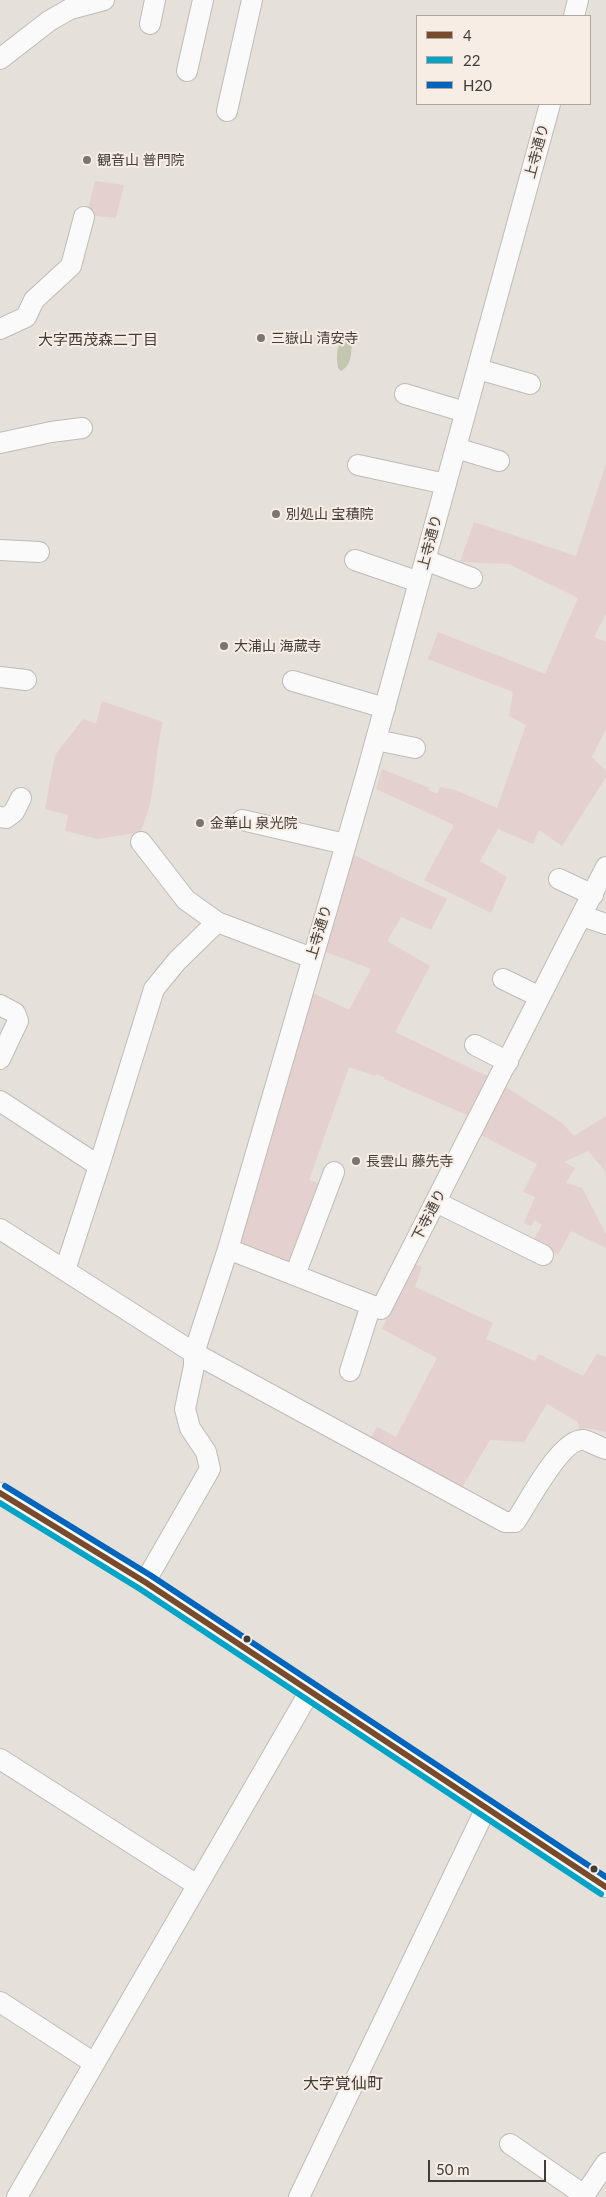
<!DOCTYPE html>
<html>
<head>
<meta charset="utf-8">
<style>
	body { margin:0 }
	#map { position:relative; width:606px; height:2197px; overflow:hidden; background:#e6e0db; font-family:Lato,sans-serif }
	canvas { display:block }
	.legend { position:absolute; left:416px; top:15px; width:175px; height:90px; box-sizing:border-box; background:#f7ede4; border:1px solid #aea69f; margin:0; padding:6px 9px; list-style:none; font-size:15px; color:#403c38 }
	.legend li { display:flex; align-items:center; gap:10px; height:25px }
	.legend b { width:25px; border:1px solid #aea69f }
	.scale { position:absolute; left:428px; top:2160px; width:118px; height:22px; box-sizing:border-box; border:2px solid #403c38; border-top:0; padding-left:6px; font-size:15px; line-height:18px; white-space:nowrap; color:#403c38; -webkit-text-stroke:4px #f7ede4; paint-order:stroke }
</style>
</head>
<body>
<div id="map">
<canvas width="606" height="2197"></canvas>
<ul class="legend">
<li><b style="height:6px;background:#7a4b2a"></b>4</li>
<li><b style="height:6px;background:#03a4c6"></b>22</li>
<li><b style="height:6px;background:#0065bd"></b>H20</li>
</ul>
<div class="scale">50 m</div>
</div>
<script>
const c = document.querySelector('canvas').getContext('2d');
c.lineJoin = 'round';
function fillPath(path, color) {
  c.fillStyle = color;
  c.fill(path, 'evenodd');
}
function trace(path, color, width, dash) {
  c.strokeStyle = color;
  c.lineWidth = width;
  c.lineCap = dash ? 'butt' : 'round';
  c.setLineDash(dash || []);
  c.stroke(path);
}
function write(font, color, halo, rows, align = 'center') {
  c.font = font + ' Lato,"Noto Sans JP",sans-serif';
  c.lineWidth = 4;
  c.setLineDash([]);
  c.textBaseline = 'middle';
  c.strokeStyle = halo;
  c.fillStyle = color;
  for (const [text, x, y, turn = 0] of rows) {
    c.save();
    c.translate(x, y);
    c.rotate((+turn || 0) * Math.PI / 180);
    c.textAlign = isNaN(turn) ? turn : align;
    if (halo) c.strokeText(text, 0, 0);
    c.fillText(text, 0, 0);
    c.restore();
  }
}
const green = new Path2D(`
	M95,181L124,185L116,218L87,215Z
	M606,464V614L594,637L606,642V729L592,757L606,771V777L562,846L539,830L533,844L498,829L480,861L507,877L491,913L424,880L454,825L376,789L382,769L429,788L428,790L437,794L440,787L455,790L497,808L526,725L509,716L513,692L428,659L438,632L545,674L578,598L509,564L460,562L474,522L576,556Z
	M102,701L163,722C153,759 157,798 140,832L98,839L65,831L68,815L45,809L55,755L83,719L96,723Z
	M352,854L447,899L431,930L401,917L387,941L430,966L395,1032L489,1077L467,1115L384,1079V1077L376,1074L375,1076L349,1067L309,1180L318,1183L288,1263L239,1243L311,992L349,1010L371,969L323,951Z
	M503,1085L562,1123L574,1136L606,1116V1172L588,1151L564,1162L575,1168L566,1183L582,1188L606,1234V1248L571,1231L558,1255L533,1241L542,1225L535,1220L531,1226L524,1223L535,1197L523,1192L537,1164L479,1134Z
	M414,1264L422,1267L415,1287L493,1323L486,1339L535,1361L539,1354L583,1376L597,1354L606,1357V1432L587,1428L579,1430L578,1422L547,1404L524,1442L490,1440L460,1491L369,1440L377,1427L396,1437L437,1358L382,1329Z`);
const water = new Path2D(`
	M345,336L352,340C351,352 353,364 341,371L338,368C336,357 336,344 345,336Z`);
const minor = new Path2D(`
	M574,16L578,0
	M150,24L155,0
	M0,59L49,21L70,9L104,0
	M187,71L203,0
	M227,111L252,0
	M0,329L26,317L34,300L71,266L84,217
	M478,369L530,384
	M405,394L465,412
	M0,443L51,432L82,428
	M456,448L499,461
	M358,465L446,484
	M0,550L39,552
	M355,560L419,582
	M425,560L472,578
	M0,677L26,680
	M293,681L385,708
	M376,740L415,748
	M0,817L6,818L14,812L21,798
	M242,820L345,844
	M141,842L186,900L217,922
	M559,879L593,895
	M582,916L606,924
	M503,979L540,997
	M0,1005L15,1013L18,1021L0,1059
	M475,1045L508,1062
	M0,1101L99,1166L154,989L177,961L217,922L312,958
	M436,1202L543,1255
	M0,1229L194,1353L505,1522H515C527,1505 561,1437 584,1440C591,1442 599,1447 606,1449
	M228,1249L381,1309L606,867
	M65,1270L99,1166
	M295,1275L334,1172
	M350,1371L371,1305
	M0,1493L145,1582L606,1887
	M145,1582L210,1469L206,1452L190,1428L185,1409L194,1366V1353L228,1249L367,772L550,104
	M0,1759L197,1885
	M0,2002L94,2063
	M510,2144L584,2195
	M17,2197L310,1691
	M299,2197L486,1808
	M583,2197L606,2163`);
const bus1 = new Path2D(`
	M0,1493L145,1582L606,1887`);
const bus2 = new Path2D(`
	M0,1503L140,1589L601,1894`);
const bus3 = new Path2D(`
	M5,1486L150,1575L606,1877`);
const markers = [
	[87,160,5,"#7a7571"],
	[261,338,5,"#7a7571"],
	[276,514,5,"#7a7571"],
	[224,646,5,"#7a7571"],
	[200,823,5,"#7a7571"],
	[356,1161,5,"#7a7571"],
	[247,1639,4.5,"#403c38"],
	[594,1869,4.5,"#403c38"]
];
const streetNames = [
	["上寺通り",537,151,-75],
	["上寺通り",430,542,-75],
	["上寺通り",319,932,-73],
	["下寺通り",429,1215,-63]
];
const poiNames = [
	["観音山 普門院",97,160],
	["三嶽山 清安寺",271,338],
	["別処山 宝積院",286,514],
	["大浦山 海蔵寺",234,646],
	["金華山 泉光院",210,823],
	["長雲山 藤先寺",366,1161]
];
const neighbourhoodNames = [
	["大字西茂森二丁目",98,340]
];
const quarterNames = [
	["大字覚仙町",343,2084]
];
fillPath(green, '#e4d0ce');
fillPath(water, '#c4c7b0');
trace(minor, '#bfbbb7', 22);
trace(minor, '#fbfafa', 20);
trace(bus1, '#7a4b2a', 6);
trace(bus2, '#03a4c6', 6);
trace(bus3, '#0065bd', 6);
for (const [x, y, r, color] of markers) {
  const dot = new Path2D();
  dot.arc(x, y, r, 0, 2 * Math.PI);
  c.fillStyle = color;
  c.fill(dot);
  trace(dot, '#f7ede4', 2);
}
write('14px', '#403c38', '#f7ede4', streetNames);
write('14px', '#403c38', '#f7ede4', poiNames, 'left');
write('15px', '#403c38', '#f7ede4', neighbourhoodNames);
write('16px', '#403c38', '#f7ede4', quarterNames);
</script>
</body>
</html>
